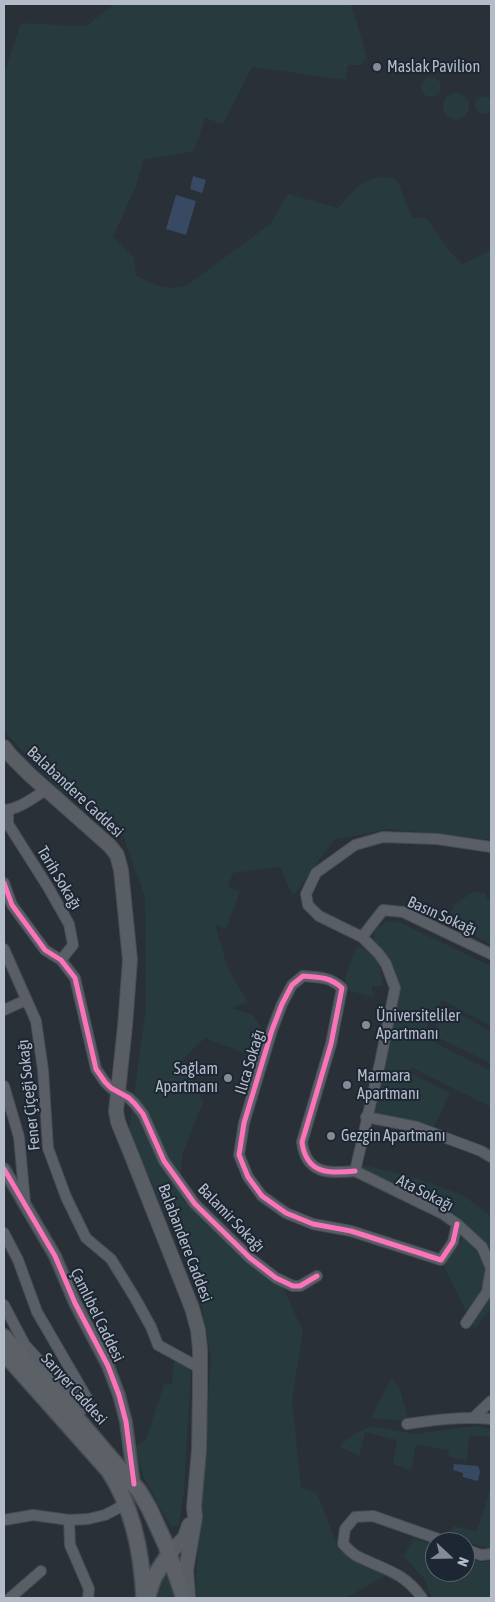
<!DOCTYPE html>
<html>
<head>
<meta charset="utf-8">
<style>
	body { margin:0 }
	#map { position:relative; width:495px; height:1602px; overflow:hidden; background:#2a3038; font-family:"Asap Condensed",sans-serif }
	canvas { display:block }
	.frame { position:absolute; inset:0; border:5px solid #b4bcc9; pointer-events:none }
	.north { position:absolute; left:425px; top:1532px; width:50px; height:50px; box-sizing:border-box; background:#1d2633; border:1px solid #59626f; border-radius:50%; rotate:111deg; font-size:14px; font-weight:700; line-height:20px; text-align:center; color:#b4bcc9 }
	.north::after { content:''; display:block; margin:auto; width:18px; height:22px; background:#848b96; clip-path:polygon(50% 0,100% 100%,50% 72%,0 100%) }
</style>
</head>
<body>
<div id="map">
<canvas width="495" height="1602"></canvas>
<div class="frame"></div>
<div class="north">N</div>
</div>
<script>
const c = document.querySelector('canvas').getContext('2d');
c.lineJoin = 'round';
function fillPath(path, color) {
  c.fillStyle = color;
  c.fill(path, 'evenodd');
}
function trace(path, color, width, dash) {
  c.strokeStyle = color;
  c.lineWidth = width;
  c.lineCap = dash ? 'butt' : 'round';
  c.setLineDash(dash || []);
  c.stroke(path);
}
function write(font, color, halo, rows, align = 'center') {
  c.font = font + ' "Asap Condensed",sans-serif';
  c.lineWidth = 4;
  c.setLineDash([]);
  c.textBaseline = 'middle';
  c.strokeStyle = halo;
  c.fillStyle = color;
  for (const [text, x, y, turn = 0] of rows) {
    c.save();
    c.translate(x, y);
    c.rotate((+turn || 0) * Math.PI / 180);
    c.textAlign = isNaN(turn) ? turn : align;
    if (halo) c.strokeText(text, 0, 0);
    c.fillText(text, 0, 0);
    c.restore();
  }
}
const green = new Path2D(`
	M114,4H351L367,57L361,65H348L346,80L252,67L223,124L205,118L194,151L143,160L136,186L113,237L134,258L136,275C154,285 165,291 186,286L270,224L288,194L338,208C350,194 366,174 387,177C391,177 395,180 398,182L412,218H426L452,254L462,264L491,250V840L388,829L334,840L293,896L280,867L233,873L228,887L240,891L226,929L215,924L228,969L248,1002L232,1008L253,1015L266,1036L260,1059L205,1038L178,1064L190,1072L203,1102L183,1152L180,1178L196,1202L279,1279L303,1331L292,1399L301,1488L317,1493L339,1550L388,1574L346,1598H197L195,1591L211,1359L199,1291L129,1131L146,1008L145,897L118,822L59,790L4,731V73L21,23L86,26Z
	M421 87a10 10 0 1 1 20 0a10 10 0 1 1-20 0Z
	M443 106a13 13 0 1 1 26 0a13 13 0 1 1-26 0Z
	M475 105a9 9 0 1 1 18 0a9 9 0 1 1-18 0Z
	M473,892L485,893L488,900L491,901V944L446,922L455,904Z
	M387,921L401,923L491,966V1026L442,1000C436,1011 420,1028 429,1040L491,1071V1107L412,1068L410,1073L450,1093L434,1127L372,1114L398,986L386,959L374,940L375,930Z
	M357,946L374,953L380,965L383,986H372L373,997L350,991L345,978Z
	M447,1006L491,1032V1066L488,1062L435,1036L433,1033Z
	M359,1164L416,1178L464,1196L491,1216V1308L475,1329L444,1267L461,1240L468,1226L442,1203L358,1168Z
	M174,1361L191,1366L184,1492L179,1525L171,1527L143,1476L135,1446L146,1439L164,1384H172Z
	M391,1379L400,1389L408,1421L371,1418Z
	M371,1426L414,1434L475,1426L491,1429V1437L469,1435L467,1461L448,1456L449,1450L416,1445L411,1470L393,1464L397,1440L365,1432L359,1456L339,1446L354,1434Z
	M491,1485V1549L449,1536L453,1526L476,1531L483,1514Z
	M413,1538L435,1546V1572H465V1557L481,1562L491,1561V1598H432L424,1579L404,1556Z
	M167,1571L177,1598H155L158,1586Z`);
const water = new Path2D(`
	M193,176L206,180L202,193L190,189Z
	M176,195L196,201L186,235L166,229Z
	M454,1464L478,1466L480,1472L478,1481L463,1477V1473L453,1470Z`);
const minor = new Path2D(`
	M4,810C18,810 34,797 46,790
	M8,810V824L48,887L69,924L73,945L61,960
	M4,883L12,905L45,950L61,960L75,978L96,1069L105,1082L111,1088L129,1098L135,1104L143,1114L164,1161L195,1204L250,1258L276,1278L293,1286H300L317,1276
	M362,937L383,910L403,912L491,954
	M4,949L36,1021L43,1070L48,1148L66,1197L86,1238L111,1259L135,1298L151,1327L158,1345L200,1368
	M4,1010L26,1000
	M4,1086L19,1137L25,1203
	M366,1117L417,1127L481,1151L491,1157
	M355,1171C329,1174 306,1174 302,1142L331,1044L342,988C330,977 319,977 303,976L292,985L282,1004L272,1030L244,1123L239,1155L248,1177L262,1196L286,1213L313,1224L351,1231L441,1260L453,1242L457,1224
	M355,1171L380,1063L395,988L386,964L379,954L362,937L319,916L308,905L306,894L316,873L355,845L383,837L437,839L491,847
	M355,1171L443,1214L457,1224L482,1247L491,1268L487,1292L466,1323
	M4,1233L18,1260L37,1312L87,1398L88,1405L74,1415
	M4,1305L25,1345L83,1408
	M474,1417L491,1401
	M407,1424C435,1420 463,1416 491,1419
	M4,1520L33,1515L69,1520L88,1519L105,1515L126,1504
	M69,1520L70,1545L89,1589L88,1598
	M465,1549L481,1555L491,1554
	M10,1598L41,1571
	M422,1598C404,1572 385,1570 359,1557C353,1555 348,1549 343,1544L345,1529L355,1517L373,1516L447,1542`);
const tertiary = new Path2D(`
	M4,1169L55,1256L75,1303L108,1366L119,1395L126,1422L134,1484`);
const secondary = new Path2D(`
	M4,747L11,756L30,775L110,846L117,855L121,870L130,960L125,1026L116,1111L118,1122L133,1159L192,1308L198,1330L200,1349V1391L199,1450L194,1507L195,1517L186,1570L188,1598
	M169,1554L185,1537L189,1525`);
const primary = new Path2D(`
	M4,1337L74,1415L139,1491L149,1508L166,1545L184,1598
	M4,1353L109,1471C133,1508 142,1554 144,1598
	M147,1598L154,1577L169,1554`);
const cycleway = new Path2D(`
	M4,883L12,905L45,950L61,960L75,978L96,1069L105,1082L111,1088L129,1098L135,1104L143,1114L164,1161L195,1204L250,1258L276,1278L293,1286H300L317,1276
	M4,1169L55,1256L75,1303L108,1366L119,1395L126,1422L134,1484
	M355,1171C329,1174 306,1174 302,1142L331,1044L342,988C330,977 319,977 303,976L292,985L282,1004L272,1030L244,1123L239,1155L248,1177L262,1196L286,1213L313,1224L351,1231L441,1260L453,1242L457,1224`);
const markers = [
	[377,67,5,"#848b96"],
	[366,1025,5,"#848b96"],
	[228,1078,5,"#848b96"],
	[347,1085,5,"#848b96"],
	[331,1136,5,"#848b96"]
];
const poiNames = [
	["Maslak Pavilion",387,67],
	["Üniversiteliler",376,1016],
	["Apartmanı",376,1034],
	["Sağlam",218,1069,"right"],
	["Apartmanı",218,1087,"right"],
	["Marmara",357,1076],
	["Apartmanı",357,1094],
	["Gezgin Apartmanı",341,1136]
];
const streetNames = [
	["Balabandere Caddesi",75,792,43],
	["Tarih Sokağı",59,878,59],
	["Basın Sokağı",442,916,24],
	["Ilıca Sokağı",250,1062,-73],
	["Fener Çiçeği Sokağı",29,1095,-96],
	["Ata Sokağı",425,1193,27],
	["Balamir Sokağı",231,1218,46],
	["Balabandere Caddesi",185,1243,69],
	["Çamlıbel Caddesi",97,1315,64],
	["Sarıyer Caddesi",74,1389,48]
];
fillPath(green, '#273a3e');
fillPath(water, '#384963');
trace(minor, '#484c53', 12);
trace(tertiary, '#484c53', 14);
trace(secondary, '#484c53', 16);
trace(primary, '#484c55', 18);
trace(minor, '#5a5e66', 10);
trace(tertiary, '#5a5e66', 11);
trace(secondary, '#595d64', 14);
trace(primary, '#5c6168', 15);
trace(cycleway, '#fb73b8', 5);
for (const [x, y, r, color] of markers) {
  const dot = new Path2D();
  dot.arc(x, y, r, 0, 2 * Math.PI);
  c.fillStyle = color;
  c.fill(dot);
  trace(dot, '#1d2633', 2);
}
write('16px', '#b4bcc9', '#1d2633', poiNames, 'left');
write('16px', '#b4bcc9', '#1d2633', streetNames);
</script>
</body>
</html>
